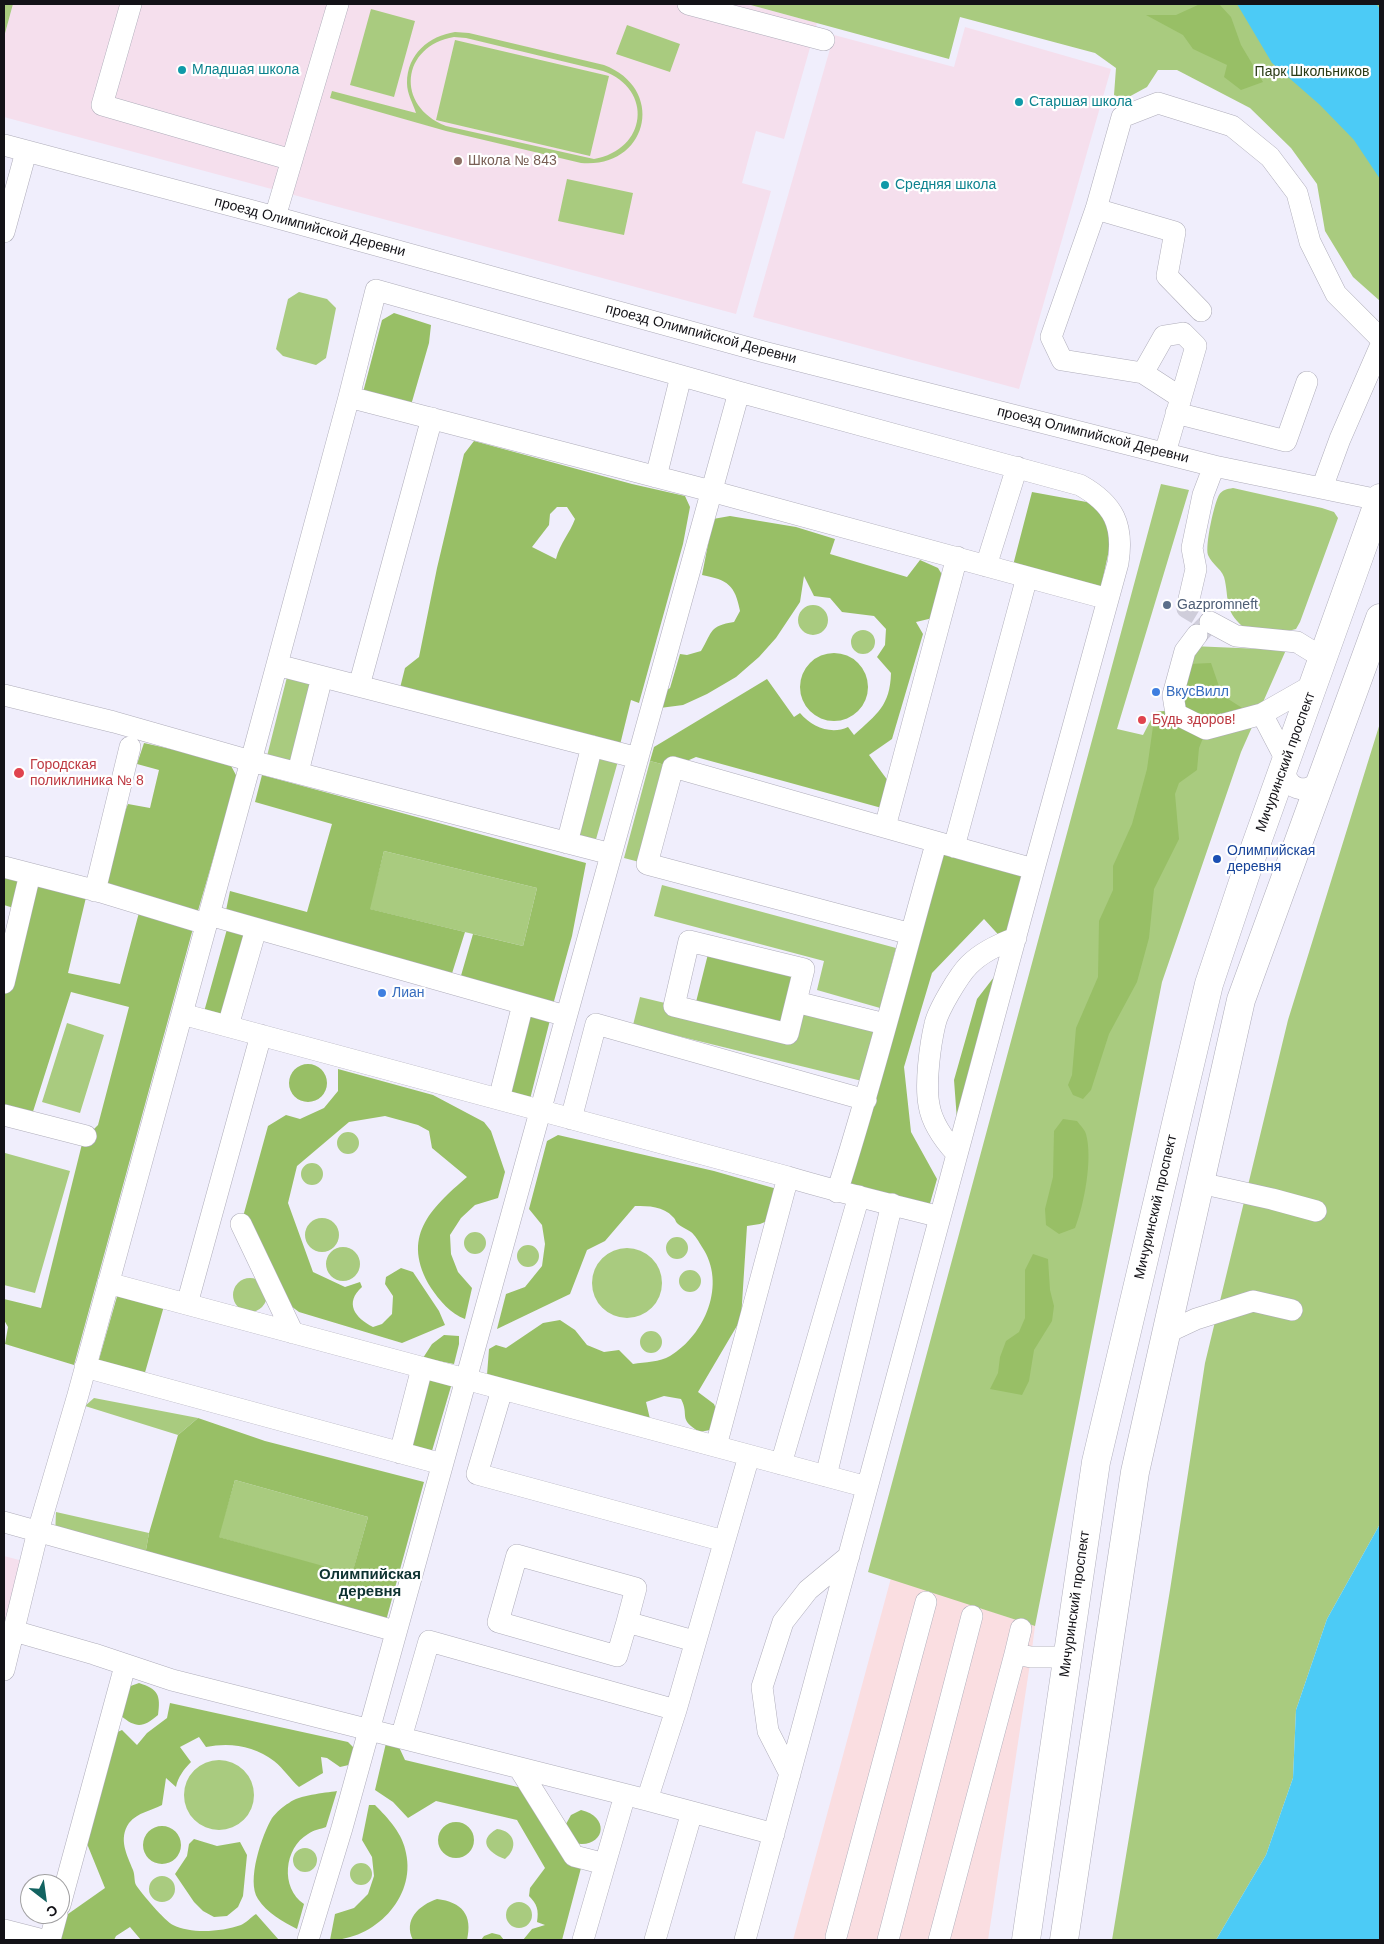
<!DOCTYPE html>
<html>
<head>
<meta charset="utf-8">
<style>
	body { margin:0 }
	#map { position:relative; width:1384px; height:1944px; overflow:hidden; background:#f0eefc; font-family:Arial,sans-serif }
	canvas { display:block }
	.frame { position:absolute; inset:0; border:5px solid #131217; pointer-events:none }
	.north { position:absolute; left:20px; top:1874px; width:50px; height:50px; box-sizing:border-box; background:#fff; border:1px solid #a1a0a2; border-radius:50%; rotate:150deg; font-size:14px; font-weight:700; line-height:20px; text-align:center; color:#131217 }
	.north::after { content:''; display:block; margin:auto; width:18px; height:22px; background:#136361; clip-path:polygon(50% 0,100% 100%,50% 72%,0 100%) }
</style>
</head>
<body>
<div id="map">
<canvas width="1384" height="1944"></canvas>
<div class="frame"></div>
<div class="north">С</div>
</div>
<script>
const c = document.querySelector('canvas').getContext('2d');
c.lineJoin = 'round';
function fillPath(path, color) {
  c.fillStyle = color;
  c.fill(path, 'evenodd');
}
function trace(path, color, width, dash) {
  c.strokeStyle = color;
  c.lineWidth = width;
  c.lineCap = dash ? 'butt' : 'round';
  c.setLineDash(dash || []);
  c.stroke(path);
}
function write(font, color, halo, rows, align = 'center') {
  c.font = font + ' Arial,sans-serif';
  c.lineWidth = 4.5;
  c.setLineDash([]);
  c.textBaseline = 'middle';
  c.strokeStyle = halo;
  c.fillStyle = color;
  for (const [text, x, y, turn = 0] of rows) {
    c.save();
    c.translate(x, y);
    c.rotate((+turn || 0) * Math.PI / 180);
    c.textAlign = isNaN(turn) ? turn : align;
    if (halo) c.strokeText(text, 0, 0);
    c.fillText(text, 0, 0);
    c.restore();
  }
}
const industrial = new Path2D(`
	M891,1578L1035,1626L1031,1657L988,1940H793Z`);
const education = new Path2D(`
	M13,4H747L817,23L784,139L756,131L742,183L771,191L736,314L4,117V37Z
	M965,27L1111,69L1019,389L753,317L834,35L954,67Z
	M4,1556L23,1561L4,1630Z`);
const green = new Path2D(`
	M4,4H13L4,37Z
	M747,4H1380V301L1353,277L1325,231L1317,184L1291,148L1250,108L1177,70H1158L1147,87L1125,99L1114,95L1116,68L1095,53L960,17L949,59Z
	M371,9L415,21L394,97L350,85Z
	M627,25L680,44L670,72L616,54Z
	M455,32L469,33L604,65C667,89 648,169 581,163L446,131L330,98L332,91L416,113C413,103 407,94 407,83C407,54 429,36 455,32ZM454,37L466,38L603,71C654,89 647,150 594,159L446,126C395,106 401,46 454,37Z
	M455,40L609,76L590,156L436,120Z
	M567,179L633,193L624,235L558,221Z
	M299,292L327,299L336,308L326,358L316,365L283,356L276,349L288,299Z
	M1161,484L1189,490L1117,729L1143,735L1155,712L1180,710L1191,646L1286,650L1241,752L1162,982L1035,1626L868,1572Z
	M1233,488L1322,508L1334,512L1338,518L1300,622L1296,629L1288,631L1242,626C1225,610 1229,602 1225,581C1224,570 1212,565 1208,555C1205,545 1214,504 1219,495C1222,490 1227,489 1233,488Z
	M798 620a15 15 0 1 1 30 0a15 15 0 1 1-30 0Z
	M851 642a12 12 0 1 1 24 0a12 12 0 1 1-24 0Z
	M289,669L322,677L298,772L265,764Z
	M1380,723V1524L1327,1619L1296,1710L1293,1778L1266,1855L1216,1940H1112L1170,1590L1205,1363L1288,1020Z
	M589,755L618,761L593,850L567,843Z
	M650,761L673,767L647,864L624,858Z
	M384,851L537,888L523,946L369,909Z
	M662,885L896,948L880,1008L817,990L824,961L654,916Z
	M640,997L694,1010L796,1002L877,1022L862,1081L633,1025Z
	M67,1023L104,1035L80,1113L42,1102Z
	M337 1143a11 11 0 1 1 22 0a11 11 0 1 1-22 0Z
	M5,1153L70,1171L35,1293L4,1285Z
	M301 1174a11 11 0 1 1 22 0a11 11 0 1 1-22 0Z
	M305 1235a17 17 0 1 1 34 0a17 17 0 1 1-34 0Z
	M464 1243a11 11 0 1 1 22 0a11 11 0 1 1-22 0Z
	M666 1248a11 11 0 1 1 22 0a11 11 0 1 1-22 0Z
	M517 1256a11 11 0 1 1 22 0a11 11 0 1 1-22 0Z
	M326 1264a17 17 0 1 1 34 0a17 17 0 1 1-34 0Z
	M592 1283a35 35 0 1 1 70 0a35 35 0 1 1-70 0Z
	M679 1281a11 11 0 1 1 22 0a11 11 0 1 1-22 0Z
	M233 1295a17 17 0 1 1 34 0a17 17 0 1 1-34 0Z
	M640 1342a11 11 0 1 1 22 0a11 11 0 1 1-22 0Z
	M94,1398L198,1418L178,1435L85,1406Z
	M235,1480L368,1517L352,1575L218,1537Z
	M56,1512L149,1533L144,1561L55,1536Z
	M184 1795a35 35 0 1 1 70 0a35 35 0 1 1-70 0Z
	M497,1829C515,1831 519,1848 505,1859C488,1853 477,1840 497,1829Z
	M293 1860a12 12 0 1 1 24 0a12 12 0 1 1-24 0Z
	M350 1874a11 11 0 1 1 22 0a11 11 0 1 1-22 0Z
	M149 1889a13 13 0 1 1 26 0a13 13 0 1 1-26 0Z
	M506 1915a13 13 0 1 1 26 0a13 13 0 1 1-26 0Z`);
const forest = new Path2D(`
	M1200,4H1219L1231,17L1241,45L1263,82L1241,90L1224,77L1227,65L1193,49L1183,35L1146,15H1176Z
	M394,313L431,325L429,343L409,412L361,400L382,320Z
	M474,441L632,484L685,496L690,507L683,544L639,703L631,700L618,753L398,696L405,668L419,657L437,568L464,454ZM557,507H567L575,519C570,533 560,543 556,559L532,547L549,525L550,514Z
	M1032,492L1092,503L1105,520L1111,541L1099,596L1011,573Z
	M730,516L796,527L835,539L830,554L907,577L920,560L938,568L949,586L941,616L916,622L923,634L892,739L869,755L894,789L889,810L696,757L673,767L650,761L654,747L767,679L794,717L800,713C812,727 831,735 848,727L854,735C877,714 890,706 891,673L877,657L885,645L886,629L874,616L842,612L830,598L814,596L804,576L800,602L776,638L759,657L736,677L707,694L683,705L660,708L662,693L670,688L680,654L687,655L701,651C713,631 709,626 734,622L740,611C735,585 728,580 702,575L713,519Z
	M800 687a34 34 0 1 1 68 0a34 34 0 1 1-68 0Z
	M1211,663L1222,695L1250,713L1203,738L1199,748L1197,770L1179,783L1175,794L1179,839L1154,889L1149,938L1137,982L1109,1034L1091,1090L1083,1099L1073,1095L1068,1085L1072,1075L1076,1028L1098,977L1099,921L1113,890V866L1132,824L1147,769L1155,712L1180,710L1189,664Z
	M144,743L229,762L237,777L195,921L74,1365L5,1344L8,1327L4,1320V1299L41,1308L83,1140L98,1125L129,1007L71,992L30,1121L4,1115V983L20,910L4,905V867L88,889L68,973L120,984L141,905L101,892L114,839L128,804L150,808L159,770L137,764Z
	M262,775L586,863L572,936L551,1012L458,986L473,934L523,946L537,888L384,851L370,909L465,932L449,983L256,929L228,1026L202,1019L229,922L224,920L230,891L307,912L332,824L255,802Z
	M936,844L1034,869L1005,942L984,919L932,973L904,1067L911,1132L937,1179L927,1214L837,1192Z
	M710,946L804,969L788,1034L694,1010Z
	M994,977L957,1120L954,1080L977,999Z
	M521,1013L550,1020L528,1107L499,1099Z
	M289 1083a19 19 0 1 1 38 0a19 19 0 1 1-38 0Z
	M338,1069L433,1095L484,1122L491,1131L505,1172L498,1198L475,1205L461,1218L450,1235L451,1254L458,1272L472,1288L465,1319C451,1314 439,1300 431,1288C400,1237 430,1209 467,1177L432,1148L429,1131L418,1125L385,1116L349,1122L297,1166L288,1203L313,1272L345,1287L360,1282L362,1287C344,1303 355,1318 373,1327L382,1324L392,1314L393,1296L385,1284L386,1277L401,1268L413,1272L439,1311L445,1325L402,1343L299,1312L283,1300L241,1224L268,1126L286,1115L300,1119L324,1108L338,1091Z
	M1063,1119L1077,1121C1080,1125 1085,1130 1086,1134C1093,1159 1084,1205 1075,1228L1059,1234L1046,1225L1045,1209L1053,1177L1054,1131Z
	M558,1135L714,1171L784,1191L777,1217L760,1224L747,1226L741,1319L698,1392L714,1404L718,1414L710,1430L700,1432C677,1419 690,1416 681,1399L664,1396L646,1402L650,1419L487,1375L489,1349L496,1345L506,1348L543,1323L560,1320L575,1330L587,1345L604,1352L619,1350L633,1364C645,1362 660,1362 670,1356C705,1335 727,1284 702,1247C699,1242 695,1235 691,1232C687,1229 681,1227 678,1224C674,1220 677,1221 673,1217C663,1206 649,1206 635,1206L605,1241L587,1250L570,1294L497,1329L506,1294L525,1287L542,1266L545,1244L542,1225L529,1209L547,1141Z
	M1033,1254L1048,1259L1050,1290L1054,1306L1052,1321L1034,1350L1029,1381L1022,1395L990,1389L998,1373L1000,1357L1006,1341L1019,1332L1025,1318V1270Z
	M120,1286L166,1299L142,1383L96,1370Z
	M444,1335L459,1336V1344L454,1364L423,1358L432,1344Z
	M420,1373L452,1383L429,1461L400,1453Z
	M198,1418L265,1441L424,1482L384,1628L144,1561L149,1533L178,1435ZM235,1480L368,1517L352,1574L219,1537Z
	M139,1683C158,1689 161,1695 158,1715C143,1728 136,1728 121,1716L125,1688Z
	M170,1703L348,1742L356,1750L353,1764L340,1767L327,1758L321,1757L323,1773L299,1787C290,1779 284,1769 274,1761C255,1746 230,1742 206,1747L199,1737L180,1747L191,1762C184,1769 178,1777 176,1787L166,1778L162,1805C151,1811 138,1812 129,1823C118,1839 127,1855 133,1870C135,1875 134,1881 136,1885C141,1893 165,1921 173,1925C191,1934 221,1932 241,1925C246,1923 251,1917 256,1914L279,1940H141L130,1927L116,1936L114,1940H50L57,1915L68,1914L105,1888L81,1829L106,1737L122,1730L137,1745L147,1733L167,1718Z
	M386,1743L398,1745L405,1760L526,1789L581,1868L562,1940H523L532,1929L545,1925L537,1922C539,1910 537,1904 529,1896L530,1888L545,1868L517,1820L436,1801L408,1818L393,1802L375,1790Z
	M337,1791L326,1827C321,1829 313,1830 308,1834C284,1848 280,1888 304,1904L297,1929C282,1921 267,1913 258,1899C246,1881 262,1835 272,1818C276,1813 283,1806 289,1803C299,1795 324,1793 337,1791Z
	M369,1805H375C388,1818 403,1834 406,1853C416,1898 374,1940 330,1940L335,1914L354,1908L368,1894L374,1876L372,1857L362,1840Z
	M581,1810C612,1817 604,1850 574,1843L566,1824L571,1815Z
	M438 1840a18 18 0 1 1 36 0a18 18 0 1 1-36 0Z
	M143 1845a19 19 0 1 1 38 0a19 19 0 1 1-38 0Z
	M194,1839L217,1846L240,1842L247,1855L243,1896L238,1907L227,1916L214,1917L203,1911L194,1902L175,1874L187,1856L189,1844Z
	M437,1899C462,1902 473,1915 467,1940H413C403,1920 419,1905 437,1899Z
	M492,1933L500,1935L504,1940H481L484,1936Z`);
const water = new Path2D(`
	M1237,4H1376L1380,9V179L1354,140L1320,105L1272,63Z
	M1380,1524V1940H1216L1266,1855L1293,1778L1296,1710L1327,1619Z`);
const minorTunnel = new Path2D(`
	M1189,599L1187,608L1210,622L1197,635`);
const minor = new Path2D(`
	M131,4L102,105L292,160
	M688,4L824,40
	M4,145L260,213L764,352L1214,466L1379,500
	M1096,209L1175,232L1167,276L1201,311
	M275,217L338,4
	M4,232L26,152
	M1143,373L1164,336L1183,333L1196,346L1165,453
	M349,397L711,491L1108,599
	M1180,397L1143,373L1062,360L1051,337L1096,209L1122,117L1158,103L1232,126L1270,157L1297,193L1310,242L1336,294L1380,338
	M1176,413L1286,441L1307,382
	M656,477L681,376
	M1322,488L1340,439L1380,347
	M986,566L1017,467
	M1189,599L1196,569L1192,548L1203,495L1214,466
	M1210,622L1236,636L1297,642L1323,658
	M1197,635L1185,651L1173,695L1176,714L1206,729L1262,714L1313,685
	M277,665L638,758
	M359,686L432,418
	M4,695L114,722L251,761L611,854
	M1262,714L1286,760
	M1285,763C1281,789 1309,799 1322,776
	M298,772L322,677
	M885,827L957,557
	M567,843L592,746
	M954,847L1027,577
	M4,867L101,892L206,924
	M95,891L130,747
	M209,915L566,1016
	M911,934L647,864L673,767C793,801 913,836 1034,869
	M689,941L804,969L788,1034L674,1006Z
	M4,983L30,874
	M796,1002L877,1022L885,1026
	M182,1014L788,1177C838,1192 889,1204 940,1217
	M228,1026L256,929
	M499,1099L523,1004
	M4,1115L86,1136
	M571,1119L596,1024L866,1100
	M957,1154C944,1140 932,1124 929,1105C925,1084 930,1045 935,1024C938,1010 959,975 969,965C982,952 999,944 1016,938
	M1200,1183L1272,1199L1316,1211
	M837,1192C874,1077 903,960 936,844
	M241,1224L293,1333
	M108,1283L867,1487
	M187,1304L261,1035
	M1166,1333L1196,1319L1253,1301L1292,1310
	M85,1367L442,1464
	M502,1390L477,1474L724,1541
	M716,1446L788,1177
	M400,1453L422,1368
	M781,1464L859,1196
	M826,1476L892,1204
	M4,1522L395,1631
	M627,1622L617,1656L498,1622L517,1555L636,1588L627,1622L694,1641
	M14,1631L94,1654L172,1680L647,1800L774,1834
	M1015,1654L1021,1629
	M4,1670L38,1531L78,1395L251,761L349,397L376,290L739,392L1080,485C1114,504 1124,525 1118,563L1034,869L745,1940
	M401,1738L429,1641L676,1710
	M519,1768L574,1856L605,1864
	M790,1774L768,1731L762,1687L783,1622L808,1590L849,1556
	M647,1800L676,1710L749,1456
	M60,1905L125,1666
	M4,1930L43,1940
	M836,1937L926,1602
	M50,1940L57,1914
	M308,1940L342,1828L739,392
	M583,1940L625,1795
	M655,1940L692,1812
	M888,1940L972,1616
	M939,1940L1015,1654L1031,1657H1067`);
const major = new Path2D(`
	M1026,1940L1096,1462L1209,984L1248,867L1380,498
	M1064,1940L1135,1472L1241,1000L1380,618`);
const markers = [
	[182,70,5,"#0f9aa8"],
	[1019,102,5,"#0f9aa8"],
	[458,161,5,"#8d6e63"],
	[885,185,5,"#0f9aa8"],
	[1167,605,5,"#5c6f8a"],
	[1156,692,5,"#3f7fe0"],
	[1142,720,5,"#e0444e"],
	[19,773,6,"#e0444e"],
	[1217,859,5,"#1a4fb4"],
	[382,993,5,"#3f7fe0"]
];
const cultureNames = [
	["Младшая школа",192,70],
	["Старшая школа",1029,102],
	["Средняя школа",895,185]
];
const parkNames = [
	["Парк Школьников",1312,72]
];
const educationNames = [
	["Школа № 843",468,161]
];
const streetNames = [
	["проезд Олимпийской Деревни",310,227,15],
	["проезд Олимпийской Деревни",701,334,15],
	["проезд Олимпийской Деревни",1093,435,14],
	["Мичуринский проспект",1286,762,-70],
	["Мичуринский проспект",1156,1207,-77],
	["Мичуринский проспект",1075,1604,-82]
];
const serviceNames = [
	["Gazpromneft",1177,605]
];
const shopNames = [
	["ВкусВилл",1166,692],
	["Лиан",392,993]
];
const healthNames = [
	["Будь здоров!",1152,720],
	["Городская",30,765],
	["поликлиника № 8",30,781]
];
const transitNames = [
	["Олимпийская",1227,851],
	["деревня",1227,867]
];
const neighbourhoodNames = [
	["Олимпийская",370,1575],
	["деревня",370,1592]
];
fillPath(industrial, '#fadee1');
fillPath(education, '#f5dfed');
fillPath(green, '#a9cb7f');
fillPath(forest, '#98bf66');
fillPath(water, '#4ccbf6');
trace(minorTunnel, '#cfcdda', 21, [21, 11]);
trace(minor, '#afadba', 22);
trace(major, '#afadba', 29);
trace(minor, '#fff', 21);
trace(major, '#fff', 28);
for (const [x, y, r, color] of markers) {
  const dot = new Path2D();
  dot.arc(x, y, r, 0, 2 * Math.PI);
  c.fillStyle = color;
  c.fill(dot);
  trace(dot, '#fff', 2);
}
write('14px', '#0d838f', '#fff', cultureNames, 'left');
write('14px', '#2b3b16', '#fff', parkNames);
write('14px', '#785e54', '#fff', educationNames, 'left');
write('14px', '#131217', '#fff', streetNames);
write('14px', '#4e5e75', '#fff', serviceNames, 'left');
write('14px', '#366cbe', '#fff', shopNames, 'left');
write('14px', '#be3a42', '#fff', healthNames, 'left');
write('14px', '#164399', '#fff', transitNames, 'left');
write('bold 15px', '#0e3231', '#fff', neighbourhoodNames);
</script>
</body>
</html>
